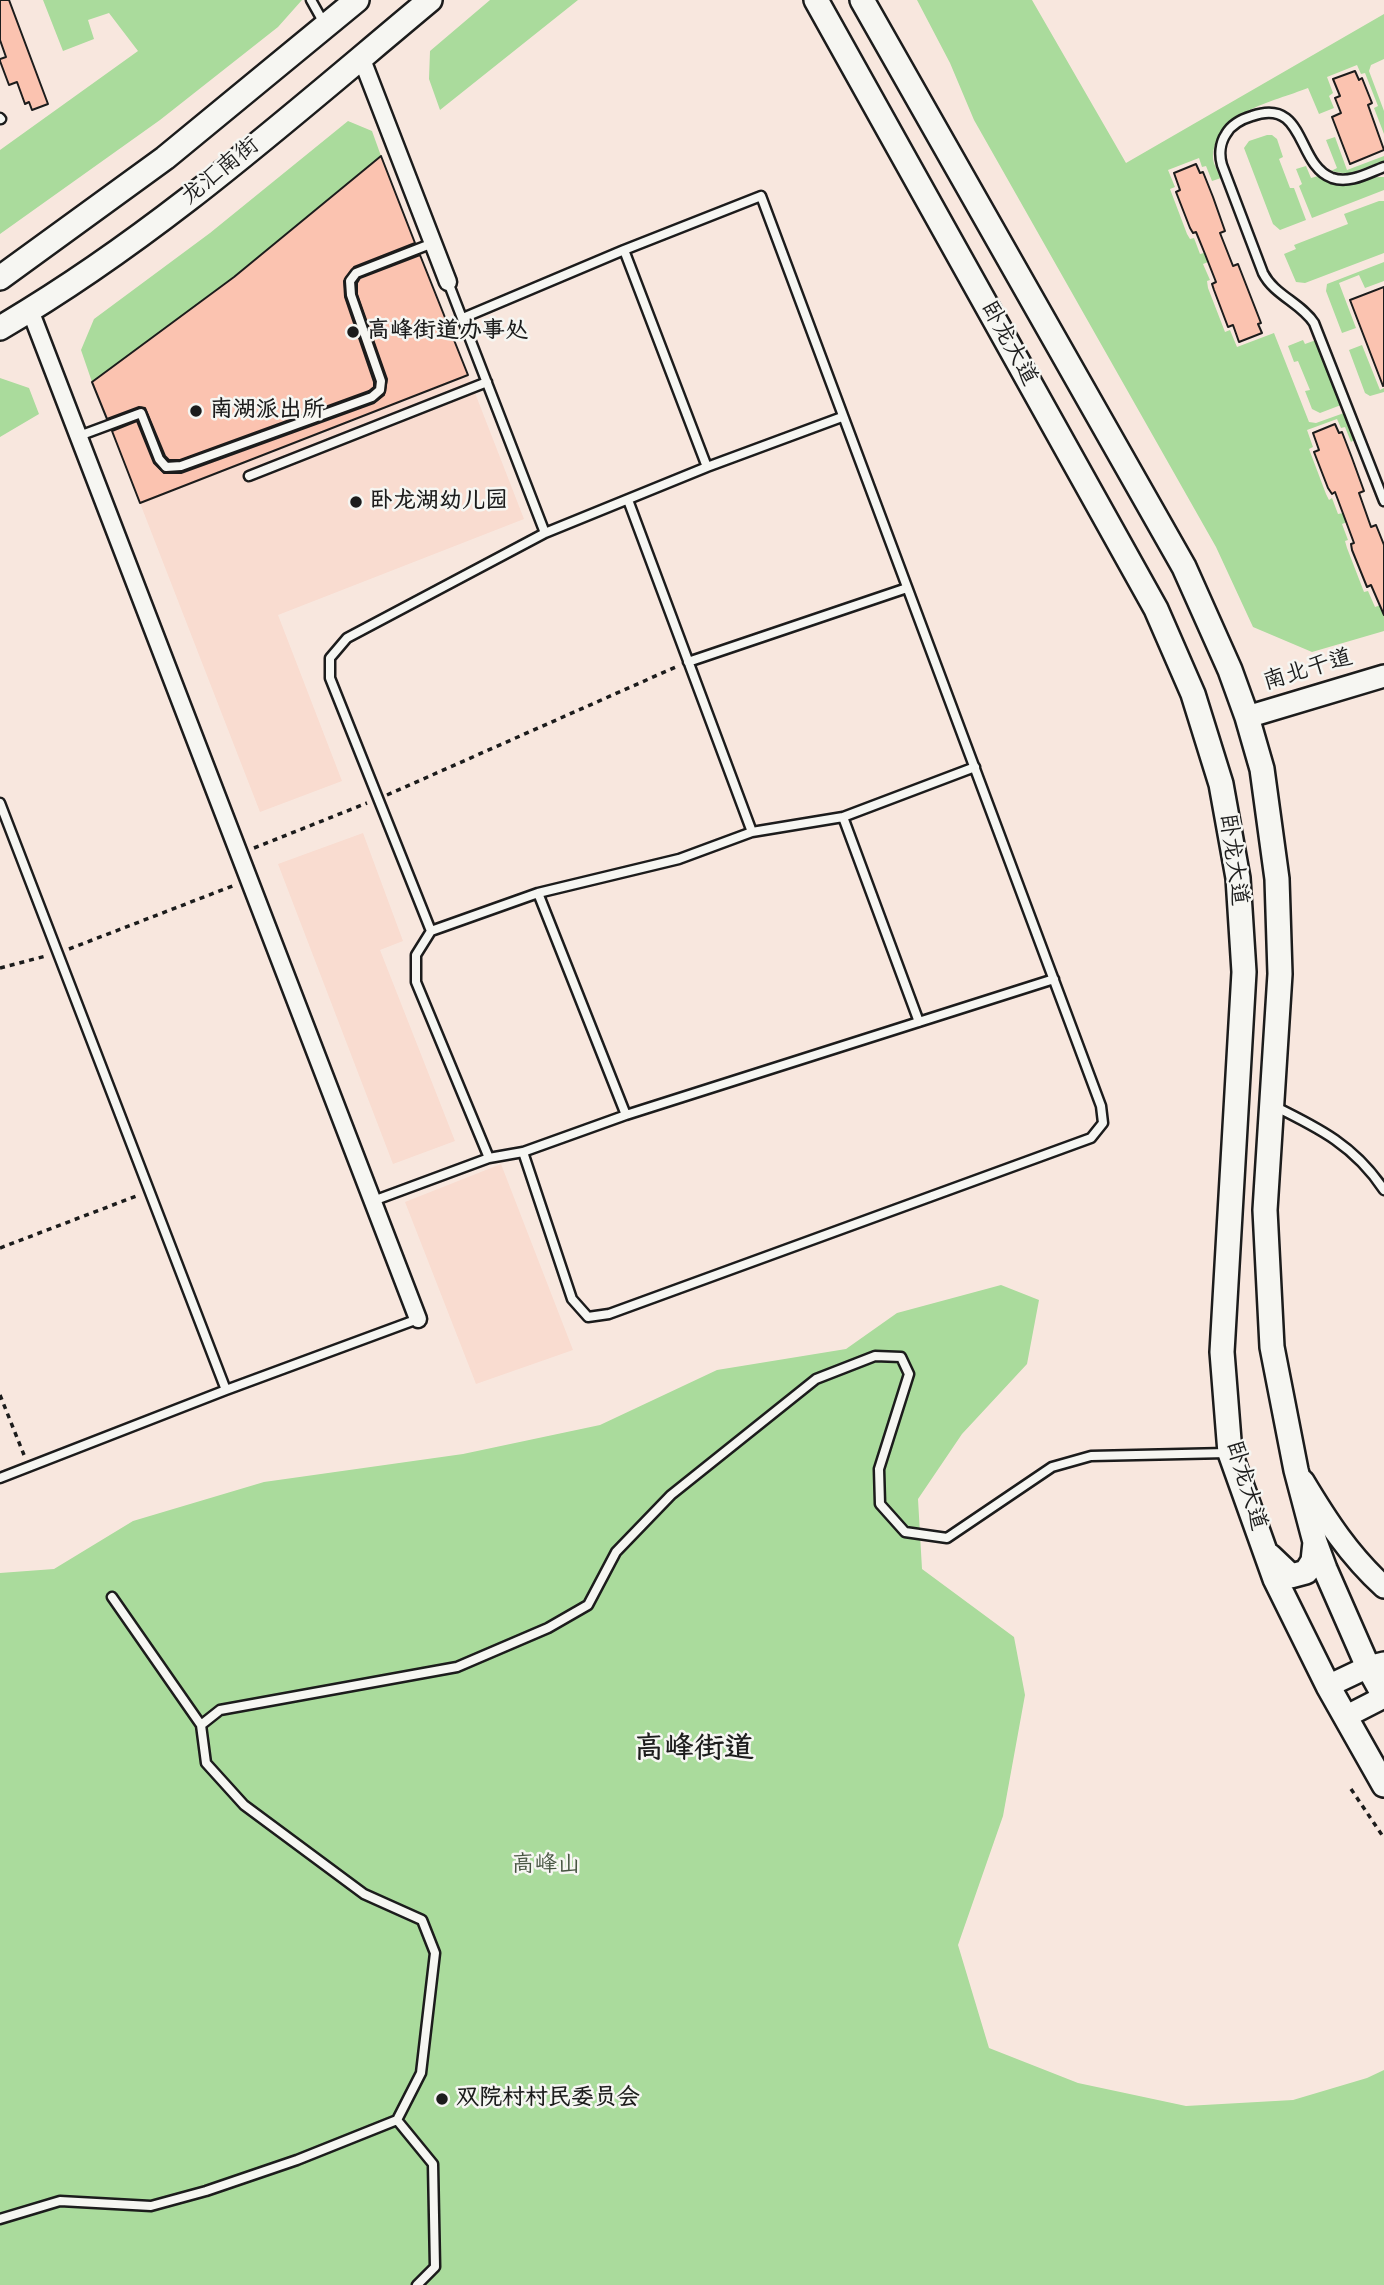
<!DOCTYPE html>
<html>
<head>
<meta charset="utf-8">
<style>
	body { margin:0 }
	canvas { display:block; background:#f8e7de }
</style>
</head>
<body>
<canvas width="1384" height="2285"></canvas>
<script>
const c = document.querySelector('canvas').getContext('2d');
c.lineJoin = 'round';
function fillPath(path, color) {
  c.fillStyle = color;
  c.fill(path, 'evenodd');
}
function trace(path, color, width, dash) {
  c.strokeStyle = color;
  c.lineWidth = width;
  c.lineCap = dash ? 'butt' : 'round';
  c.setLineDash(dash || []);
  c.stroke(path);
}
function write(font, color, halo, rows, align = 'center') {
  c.font = font + ' "Architects Daughter","LXGW WenKai TC",sans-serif';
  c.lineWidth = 5;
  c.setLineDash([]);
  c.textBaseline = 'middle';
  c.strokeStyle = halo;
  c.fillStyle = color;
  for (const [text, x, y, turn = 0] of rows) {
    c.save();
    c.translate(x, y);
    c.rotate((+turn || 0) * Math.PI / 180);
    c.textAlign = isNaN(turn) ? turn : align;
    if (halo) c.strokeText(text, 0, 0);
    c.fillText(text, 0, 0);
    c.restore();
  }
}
const built = new Path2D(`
	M468,375L524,519L278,615L342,781L260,812L140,503Z
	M363,833L403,941L380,950L455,1141L393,1164L278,864Z
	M501,1164L573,1350L476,1384L405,1202Z`);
const green = new Path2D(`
	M43,0H302L278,27L160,120L0,234V150L138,51L109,13L88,20L94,39L63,51Z
	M490,0H578L440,110L429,79L430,51Z
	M917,0H1032L1126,163L1384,14V59L1371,65L1369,71L1384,111V134L1374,108L1378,106L1365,73L1361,74L1357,65L1327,77L1333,93L1329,96L1334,108L1319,114L1308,88C1273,102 1214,112 1213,158C1213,163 1218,172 1221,178L1212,181L1206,166L1202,167L1199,158L1168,170L1175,187L1170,189L1187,234L1190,239L1194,238L1200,254L1204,253L1208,262L1203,264L1210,280L1207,281L1208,288L1225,332L1230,330L1237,347L1274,333L1309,422L1316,423L1344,413L1354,440L1351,442L1345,427L1341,428L1337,419L1307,430L1313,447L1309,449L1326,494L1329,500L1332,498L1338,514L1343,513L1347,522L1342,524L1348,540L1345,541L1347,548L1364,592L1368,591L1375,607L1384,604V631L1312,652L1253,627L1216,547L974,120L950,63Z
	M348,121L372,131L381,156L234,277L92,382L81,350L94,319L210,233Z
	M1267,135H1272L1277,139L1283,157L1279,159L1290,188H1294L1306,220L1280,230L1273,224L1244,148L1249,141Z
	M1335,137L1347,170L1384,156V161L1348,174L1331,171L1337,168L1326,140Z
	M1306,166L1311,178L1318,176C1349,195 1355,176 1384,177V190L1312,218L1299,186L1302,184L1296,169Z
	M1379,201H1384V253L1305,283L1296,282L1284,254L1296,249L1294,245L1348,224L1344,214Z
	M1384,262V281L1365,288L1359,275L1339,283L1356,328L1342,333L1326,291L1327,284Z
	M1303,340L1305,344L1316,340L1341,405L1320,413L1312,409L1305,391L1310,390L1298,361L1294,362L1288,346Z
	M1362,345L1380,390L1384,388V392L1370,396L1365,393L1349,350Z
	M0,378L29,388L39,414L0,437Z
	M1001,1285L1039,1300L1027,1364L962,1434L918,1499L922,1569L1014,1637L1025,1695L1003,1816L958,1945L989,2048L1078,2083L1186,2106L1293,2100L1367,2078L1384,2070V2285H0V1573L54,1569L133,1521L264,1482L463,1454L600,1425L717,1370L846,1349L897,1313Z`);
const building = new Path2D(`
	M0,0H9L48,104L32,110L29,102L25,104L17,82L9,85L0,61V59L6,57L0,40Z
	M1355,71L1359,80L1362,78L1372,103L1368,105L1384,150L1350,164L1332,117L1341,113L1335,98L1340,96L1333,79Z
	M381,156L415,243L354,267L344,281L345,297L374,382V387L369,391L180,460H169L165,456L145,408L139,407L107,419L92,382L234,277Z
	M1196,164L1200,173L1203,172L1213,197L1225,231L1220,233L1233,266L1238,264L1261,323L1258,324L1262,333L1239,342L1233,325L1228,327L1214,290L1212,284L1216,282L1205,254L1196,232L1193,233L1190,228L1176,192L1180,190L1174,173Z
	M420,255L468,375L140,503L112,431L137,421L154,463L164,473H181L374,403L384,395L387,379L357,294V283L360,278Z
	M1384,287V385L1383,386L1350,300Z
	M1335,424L1339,433L1342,432L1352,458L1364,491L1359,493L1371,527L1376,525L1384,545V615L1371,585L1367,587L1352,550L1351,544L1354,543L1335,492L1332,494L1328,488L1314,452L1319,450L1313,433Z`);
const path = new Path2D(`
	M387,795L678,666
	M254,848L367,803
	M69,949L235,885
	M0,968L46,956
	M0,1248L139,1195
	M0,1395L24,1455
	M1351,1789L1384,1838`);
const service = new Path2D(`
	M311,0L325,25
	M0,118L1,119
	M1384,167C1368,173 1350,184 1332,178C1296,165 1306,97 1252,116C1242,119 1231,125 1226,134C1220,143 1219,155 1222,165L1263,273C1274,295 1301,303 1314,323L1384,501
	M624,250L707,467
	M448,282L545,533
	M463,318L624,250L761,196L1101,1106L1103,1123L1091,1138L609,1314L588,1317L572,1299L523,1152
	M79,436L141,413L159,459L166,467L181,466L372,397L380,390L381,381L351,295L350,281L356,273L433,243
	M249,476L487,382
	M628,500L752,832
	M688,662L907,588
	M0,803L226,1390
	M843,817L919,1022
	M538,893L626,1115
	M431,931L330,678V658L347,638L545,533L707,467L842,417
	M1274,1106C1319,1128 1355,1146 1384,1190
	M489,1158L416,982V955L431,931L538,893L679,859L752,832L843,817L975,767
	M373,1201L489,1158L523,1152L626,1115L1054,979
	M0,1478L226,1390L418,1319
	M112,1597L201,1725
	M397,2120L433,2164L435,2267L417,2285
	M0,2219L60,2201L151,2206L206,2191L297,2160L397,2120L421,2073L435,1953L422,1920L364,1894L244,1805L206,1763L201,1725L220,1710L457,1667L548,1628L588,1605L616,1552L671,1495L816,1379L875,1356L901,1357L909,1374L879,1469L880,1504L905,1532L947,1538L1052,1467L1091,1456L1227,1453`);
const minor = new Path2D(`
	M361,57L448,282
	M30,310L418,1319`);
const tertiary = new Path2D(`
	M1247,717L1384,676
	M1303,1481C1327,1521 1349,1555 1384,1587
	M1328,1686L1368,1667L1384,1663
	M1345,1717L1384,1697`);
const secondary = new Path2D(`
	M816,0L1156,609L1193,694L1221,784L1238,878L1244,972L1222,1352L1230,1453L1275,1579L1328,1686L1384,1785
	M862,0L1184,567L1230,670L1247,717L1262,769L1277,879L1280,974L1265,1210L1272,1347L1296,1470L1315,1542L1325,1569L1368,1667L1384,1696
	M0,278L165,158L357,0
	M0,328C156,237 292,115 430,0
	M1270,1556L1291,1576L1306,1572L1313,1561L1315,1542`);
const markers = [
	[353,332,7,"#1c1c1c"],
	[196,411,7,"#1c1c1c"],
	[356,502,7,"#1c1c1c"],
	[442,2099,7,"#1c1c1c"]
];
const streetNames = [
	["龙汇南街",221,172,-39],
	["卧龙大道",1008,344,61],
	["南北干道",1308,671,-17],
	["卧龙大道",1232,860,82],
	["卧龙大道",1245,1486,73]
];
const poiNames = [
	["高峰街道办事处",367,332],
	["南湖派出所",210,411],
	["卧龙湖幼儿园",370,502],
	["双院村村民委员会",456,2099]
];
const parkNames = [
	["高峰山",546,1866]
];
const districtNames = [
	["高峰街道",694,1751]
];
fillPath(built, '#f9dcd0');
fillPath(green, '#aadb9c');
fillPath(building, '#fbc3b0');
trace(building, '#1c1c1c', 2);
trace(service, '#1c1c1c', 13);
trace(minor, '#1c1c1c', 21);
trace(tertiary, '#1c1c1c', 26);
trace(secondary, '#1c1c1c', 28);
trace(path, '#1c1c1c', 3.5, [5, 5]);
trace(service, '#f6f6f2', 8);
trace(minor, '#f6f6f2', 16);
trace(tertiary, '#f6f6f2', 21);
trace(secondary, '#f6f6f2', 23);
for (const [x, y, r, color] of markers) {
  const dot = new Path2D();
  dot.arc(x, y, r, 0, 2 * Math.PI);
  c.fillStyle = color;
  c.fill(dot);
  trace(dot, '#f6f6f2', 2.5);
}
write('23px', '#1c1c1c', '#f6f6f2', streetNames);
write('bold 23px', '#1c1c1c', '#f6f6f2', poiNames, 'left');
write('23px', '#475542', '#f6f6f2', parkNames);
write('bold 30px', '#1c1c1c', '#f6f6f2', districtNames);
</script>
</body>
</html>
